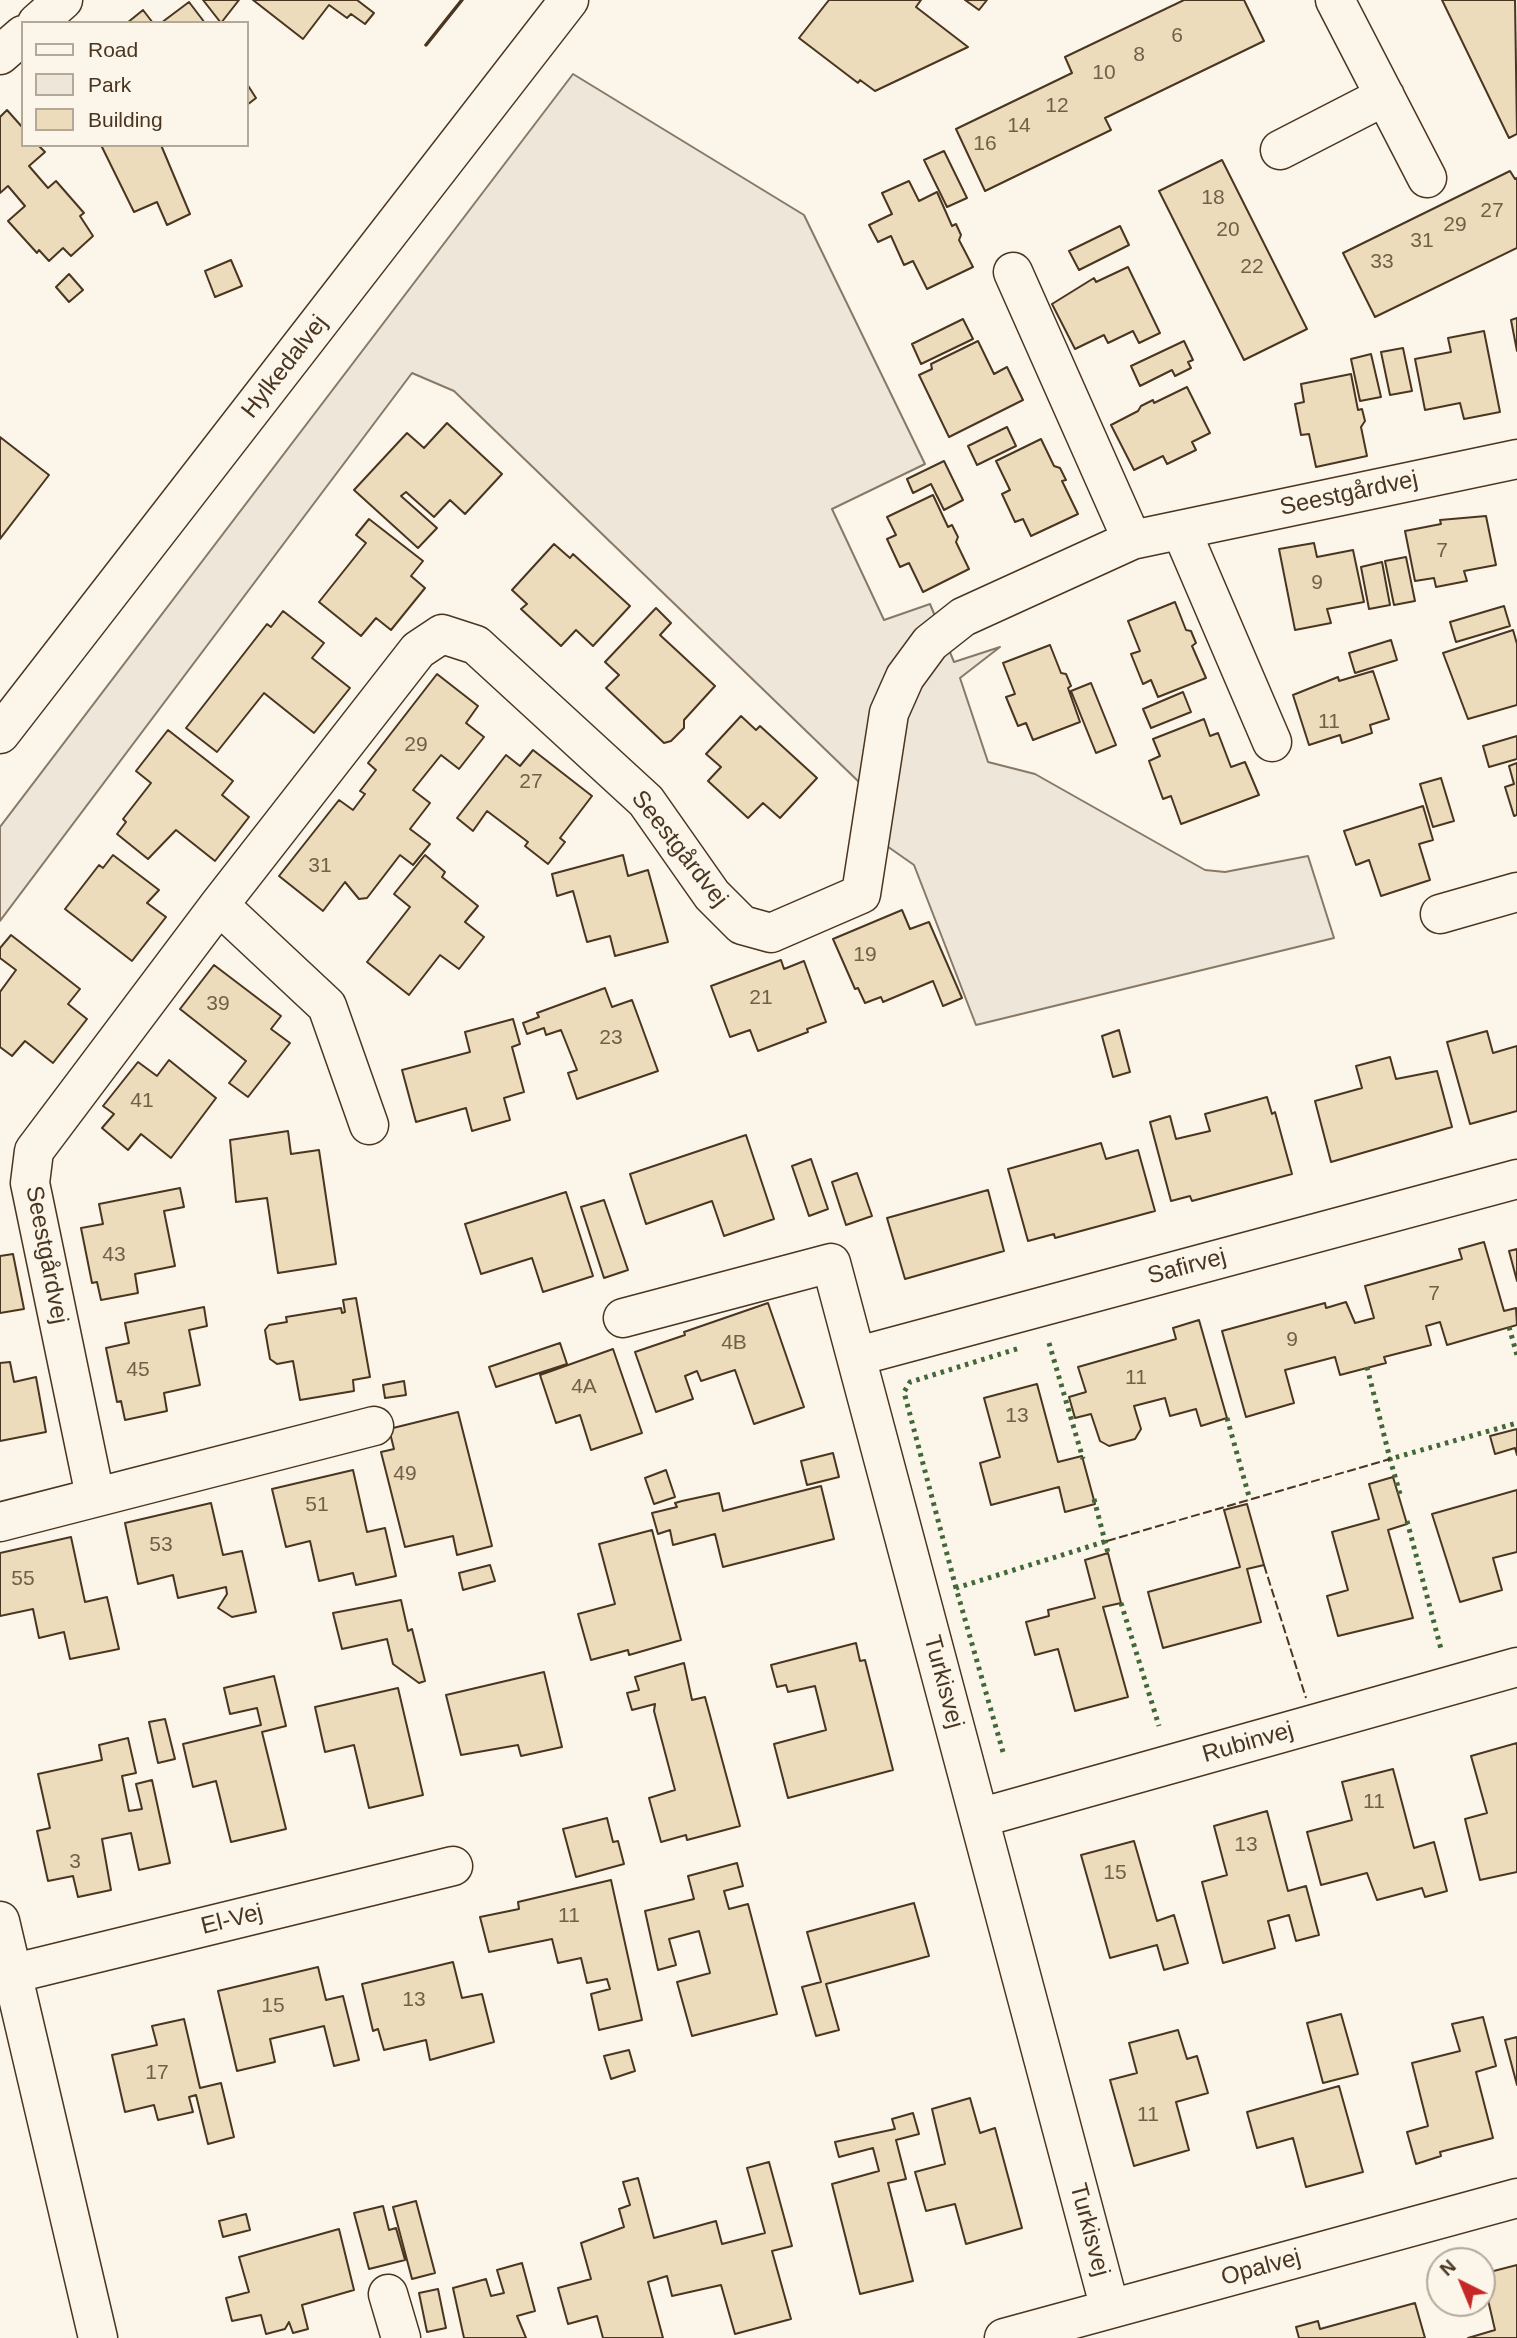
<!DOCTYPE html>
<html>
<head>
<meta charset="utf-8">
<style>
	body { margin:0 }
	#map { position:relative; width:1517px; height:2338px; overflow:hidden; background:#fbf6e9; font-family:Arial,sans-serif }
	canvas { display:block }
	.legend { position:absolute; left:21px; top:21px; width:228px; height:126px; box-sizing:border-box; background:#fbf6e9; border:2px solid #b4a999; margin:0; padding:9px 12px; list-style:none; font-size:21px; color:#4a3520 }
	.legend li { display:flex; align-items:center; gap:14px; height:35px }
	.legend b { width:35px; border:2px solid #b4a999 }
	.north { position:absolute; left:1426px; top:2247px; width:70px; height:70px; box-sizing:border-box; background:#fbf6e9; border:2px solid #b4a999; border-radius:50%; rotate:317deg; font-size:19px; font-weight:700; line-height:28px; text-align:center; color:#4a3520 }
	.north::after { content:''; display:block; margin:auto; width:24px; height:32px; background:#c62828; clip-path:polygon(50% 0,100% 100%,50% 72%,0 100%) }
</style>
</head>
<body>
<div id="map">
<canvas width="1517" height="2338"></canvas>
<ul class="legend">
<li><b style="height:9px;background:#fbf6e9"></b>Road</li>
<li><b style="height:19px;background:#ede6d9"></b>Park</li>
<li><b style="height:19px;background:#ecdcbc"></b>Building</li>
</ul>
<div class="north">N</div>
</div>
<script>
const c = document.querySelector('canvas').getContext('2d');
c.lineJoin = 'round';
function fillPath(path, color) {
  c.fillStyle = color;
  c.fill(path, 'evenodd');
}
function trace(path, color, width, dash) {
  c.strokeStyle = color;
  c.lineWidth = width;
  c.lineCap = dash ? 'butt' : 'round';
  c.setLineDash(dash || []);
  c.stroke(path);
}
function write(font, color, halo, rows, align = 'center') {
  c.font = font + ' Arial,sans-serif';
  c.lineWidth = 5;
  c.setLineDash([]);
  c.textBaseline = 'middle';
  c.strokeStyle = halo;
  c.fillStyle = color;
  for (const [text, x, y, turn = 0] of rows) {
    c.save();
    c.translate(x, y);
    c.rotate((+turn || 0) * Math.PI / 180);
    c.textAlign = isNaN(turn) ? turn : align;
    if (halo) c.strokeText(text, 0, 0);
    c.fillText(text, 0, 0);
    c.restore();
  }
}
const green = new Path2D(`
	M573,74L804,215L925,464L832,509L884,620L930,604L954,662L1000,647L960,678L988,762L1035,774L1205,870L1225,872L1308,856L1334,938L976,1025L914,865L874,837L859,782L454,391L412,373L0,921V827Z`);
const building = new Path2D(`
	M203,0H239L221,23Z
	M253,0H357L374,13L365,24L351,14L347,18L329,5L303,39Z
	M829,0H921L916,7L968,47L875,91L860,80L858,83L799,38Z
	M965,0H987L979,10Z
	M1184,0H1244L1264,41L1105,118L1111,130L985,191L956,129L1072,73L1065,57Z
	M1442,0H1515L1517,134L1509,138Z
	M189,2L205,23H161Z
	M143,10L153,23H127Z
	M247,84L256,98L247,105Z
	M7,110L23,128V145H38L45,152L29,166L48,188L56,181L84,213L80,216L93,236L71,256L63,248L49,261L39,250L37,253L8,221L25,206L8,186L0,193V117Z
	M101,145H161L190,214L167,225L157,202L134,212Z
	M944,151L967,198L947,207L924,160Z
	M1222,160L1307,329L1244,360L1159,191Z
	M1510,171L1515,179L1517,178V248L1375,317L1343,253Z
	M909,181L919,201L937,192L952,226L956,224L961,235L959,240L973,267L927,289L913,261L904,265L891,236L878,242L869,225L892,214L882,193Z
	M1120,226L1129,245L1079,270L1069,251Z
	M231,260L242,286L215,297L205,271Z
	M1128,267L1160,333L1139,343L1133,331L1108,343L1104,335L1075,349L1052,304L1094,278L1096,282Z
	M69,274L83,290L69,302L56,287Z
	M1517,318V351L1511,320Z
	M963,319L973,339L921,364L912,344Z
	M1484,331L1500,412L1464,419L1460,403L1425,410L1415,359L1451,352L1448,338Z
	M978,341L994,374L1007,367L1023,400L949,437L919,375L932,369L931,364Z
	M1184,341L1193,360L1188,362L1191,368L1175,376L1172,370L1140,386L1131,366Z
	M1403,348L1412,391L1390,395L1381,352Z
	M1371,354L1381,397L1360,401L1351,359Z
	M1351,374L1358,410L1362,409L1365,421L1361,427L1367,456L1316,467L1309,434L1301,435L1295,404L1304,402L1301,384Z
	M1187,387L1210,433L1192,442L1196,450L1167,464L1163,456L1134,470L1111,425L1138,411L1141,406L1153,400L1154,403Z
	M447,423L502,474L465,514L450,500L434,517L406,492L401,496L437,528L418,548L354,490L407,433L424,448Z
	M1007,427L1016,446L977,465L968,446Z
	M0,437L49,475L0,539Z
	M1041,439L1054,466L1060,468L1066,480L1062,481L1078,514L1031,536L1023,519L1015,522L1002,494L1010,490L996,461Z
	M944,461L963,500L944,510L931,484L913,493L907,479Z
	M933,495L948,527L952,525L958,537L956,542L969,569L923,592L909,563L900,567L887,539L896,535L887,517Z
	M1486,516L1496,565L1464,571L1467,581L1436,587L1434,578L1415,581L1405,531L1441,524L1440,520Z
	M369,519L423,561L411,576L425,588L391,630L376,618L361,636L319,602L366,543L356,535Z
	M1314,543L1317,557L1353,550L1364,602L1327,609L1331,623L1295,630L1279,549Z
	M554,544L570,558L573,554L630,606L593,646L576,630L561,646L521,609L527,604L512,590Z
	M1406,557L1415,601L1394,605L1385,561Z
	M1382,562L1390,605L1369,609L1361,567Z
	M1175,602L1186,630L1191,631L1196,643L1192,646L1206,678L1158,697L1151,680L1143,684L1131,654L1140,651L1128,621Z
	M1504,606L1510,626L1456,642L1450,622Z
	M656,608L671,623L660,635L715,686L684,720V728L671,741L664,743L606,688L619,675L605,662Z
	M283,611L324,643L312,658L350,688L314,733L264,693L217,752L186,728L267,624L271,627Z
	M1513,630L1517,644V705L1468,719L1443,653Z
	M1391,640L1397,660L1355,673L1349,653Z
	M1050,645L1061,673L1066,674L1071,686L1068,688L1080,722L1033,740L1026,723L1018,726L1006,697L1015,694L1003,663Z
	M1373,671L1389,719L1370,725L1372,733L1342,743L1340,735L1309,745L1293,695L1338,677L1339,681Z
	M437,674L478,706L466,723L484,737L459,769L441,755L413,790L430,803L410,829L430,844L413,865L400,855L367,898L359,899L345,882L323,911L279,876L339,800L353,810L365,794L360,791L376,770L368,763Z
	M1091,683L1116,745L1096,753L1071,691Z
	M1183,692L1191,712L1151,728L1143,709Z
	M741,716L756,730L760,726L817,778L780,818L763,803L748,818L708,781L721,767L706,754Z
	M1204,719L1210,736L1218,733L1231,767L1245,762L1259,795L1181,824L1171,796L1163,799L1149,761L1160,756L1153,739Z
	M168,730L233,781L222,795L249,817L215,861L176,830L148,859L117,834L126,822L123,819L151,783L136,771Z
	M1517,736V759L1489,767L1483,746Z
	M533,750L592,796L560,838L565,842L548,864L525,846L528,842L487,811L473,831L457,818L506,755L520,766Z
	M1517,763V815L1514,816L1505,787L1514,784L1509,766Z
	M1441,778L1454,821L1433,827L1420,784Z
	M1423,806L1433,840L1419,844L1430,880L1381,896L1369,860L1356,865L1344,831Z
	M113,855L159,890L147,903L166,917L132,961L65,909L99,865L103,868Z
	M425,855L445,872L442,877L478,906L465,922L484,937L459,969L440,955L409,995L367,962L410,907L394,894Z
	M623,855L628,876L648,870L668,942L615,956L610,936L587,942L573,891L557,896L552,874Z
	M902,910L910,929L929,922L962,998L943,1006L933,981L883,1002L881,997L865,1003L858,988L855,989L833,939Z
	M11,935L80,989L68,1004L87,1019L53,1063L25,1041L12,1056L0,1047V992L16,970L0,958V948Z
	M781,960L784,969L804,961L826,1022L807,1029L808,1032L758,1051L750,1030L730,1037L711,986Z
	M214,965L281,1016L271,1029L290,1043L248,1097L229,1083L246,1061L180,1009Z
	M605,988L612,1007L632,1000L658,1071L577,1099L568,1073L577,1070L561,1030L546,1035L544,1028L527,1034L523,1023L539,1017L537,1013Z
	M513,1019L520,1044L512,1047L524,1092L504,1098L510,1120L472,1131L466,1108L416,1122L402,1070L470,1052L465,1032Z
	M1119,1030L1130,1072L1113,1077L1102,1036Z
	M1487,1031L1493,1053L1517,1046V1111L1470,1124L1447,1042Z
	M1390,1057L1396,1079L1437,1071L1452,1127L1331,1162L1315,1101L1362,1088L1356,1066Z
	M169,1060L216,1098L171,1158L141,1134L128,1150L102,1128L114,1114L103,1106L138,1062L157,1076Z
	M1267,1097L1272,1114L1275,1112L1292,1174L1192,1201L1190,1196L1171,1201L1150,1122L1170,1116L1176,1139L1210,1131L1205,1114Z
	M288,1131L291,1154L319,1150L336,1264L278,1273L267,1198L236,1202L230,1140Z
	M746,1135L774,1219L724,1236L712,1201L646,1224L630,1174Z
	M1101,1143L1106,1159L1138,1150L1155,1211L1055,1238L1054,1234L1028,1241L1008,1169Z
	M811,1159L828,1209L809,1216L792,1166Z
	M857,1173L872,1216L846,1225L832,1182Z
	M180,1188L184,1207L164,1211L175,1266L135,1274L138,1293L101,1300L97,1282L92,1283L81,1228L103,1224L99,1204Z
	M988,1190L1004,1251L905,1279L887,1218Z
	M566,1192L593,1276L543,1292L532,1258L481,1274L465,1224Z
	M604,1200L628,1270L604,1278L581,1207Z
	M1484,1242L1504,1311L1516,1308L1517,1325L1447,1345L1440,1322L1426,1326L1431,1345L1384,1357L1386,1363L1340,1375L1335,1357L1285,1370L1294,1403L1246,1417L1222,1331L1325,1303L1326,1308L1346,1302L1355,1323L1374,1318L1365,1286L1462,1259L1459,1249Z
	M1517,1249V1281L1509,1251Z
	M13,1254L24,1309L0,1313V1256Z
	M356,1298L370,1377L353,1380L354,1391L300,1400L293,1361L277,1364L270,1359L265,1330L269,1325L287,1322L286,1317L341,1308L342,1313L345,1312L343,1300Z
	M768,1303L804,1407L754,1424L735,1370L701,1381L697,1371L685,1376L693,1399L656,1412L635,1352L685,1335L684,1332Z
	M204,1307L207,1326L189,1330L200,1385L164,1393L167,1411L125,1420L121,1401L117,1402L106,1348L129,1343L125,1323Z
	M1199,1320L1227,1418L1201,1426L1196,1409L1170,1416L1165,1398L1134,1406L1141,1429L1135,1439L1109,1446L1100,1441L1091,1414L1075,1418L1069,1397L1086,1392L1078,1367L1176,1339L1173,1328Z
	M560,1343L567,1364L496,1387L489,1367Z
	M613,1349L642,1433L591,1450L580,1415L556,1423L540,1375Z
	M10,1362L14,1382L36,1377L46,1432L0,1441V1363Z
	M404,1381L406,1395L385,1398L383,1385Z
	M1037,1384L1058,1462L1082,1456L1095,1504L1065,1512L1059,1487L991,1505L980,1463L1000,1457L984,1398Z
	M458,1412L492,1546L457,1555L453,1536L405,1547L381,1452L394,1449L389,1429Z
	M1517,1429V1455L1515,1448L1495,1454L1490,1436Z
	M833,1453L839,1477L807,1485L801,1461Z
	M353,1470L367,1532L385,1528L396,1576L356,1585L353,1573L319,1581L310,1541L286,1547L272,1489Z
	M666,1470L675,1497L654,1504L645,1478Z
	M1393,1477L1407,1524L1388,1530L1413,1618L1338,1636L1327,1596L1348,1590L1332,1532L1379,1519L1369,1484Z
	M821,1486L834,1539L723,1567L715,1534L673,1545L670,1530L658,1534L652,1513L677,1507L675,1503L682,1501L719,1493L723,1511Z
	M1517,1490V1552L1493,1558L1502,1590L1460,1602L1432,1514Z
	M211,1503L223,1555L242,1551L256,1612L232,1617L218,1608L227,1594L226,1587L178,1598L173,1575L138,1584L125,1523Z
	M1247,1504L1264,1565L1247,1569L1261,1622L1163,1648L1148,1592L1240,1567L1224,1510Z
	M652,1530L681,1640L629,1655L628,1650L591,1660L578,1614L615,1604L599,1544Z
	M71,1537L85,1602L107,1597L119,1649L70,1659L64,1632L39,1638L33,1609L0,1616V1553Z
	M1108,1553L1121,1603L1103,1607L1128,1697L1075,1711L1058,1649L1035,1655L1026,1622L1049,1616L1048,1610L1095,1598L1085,1560Z
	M490,1565L495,1581L463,1590L459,1573Z
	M401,1600L408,1631L412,1629L425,1681L419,1683L393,1664L387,1639L342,1649L333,1613Z
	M856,1643L860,1661L865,1660L893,1770L788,1798L774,1744L826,1730L815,1686L788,1692L786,1685L777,1687L771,1665Z
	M684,1663L692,1700L705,1697L740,1826L687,1840L686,1835L661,1842L649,1798L675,1790L654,1711L655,1704L632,1710L627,1693L639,1690L635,1677Z
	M544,1672L562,1747L521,1756L518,1745L461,1755L446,1695Z
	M274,1676L286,1726L262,1732L286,1829L231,1842L216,1781L193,1787L183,1744L261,1725L257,1708L230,1714L224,1688Z
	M398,1688L423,1795L369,1808L354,1745L325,1752L315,1707Z
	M165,1719L175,1759L158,1763L149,1722Z
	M128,1738L136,1773L122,1776L129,1811L142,1809L136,1784L152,1780L170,1863L139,1870L131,1833L102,1839L111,1890L78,1897L73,1876L48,1881L37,1831L50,1828L38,1774L102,1760L99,1745Z
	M1517,1743V1872L1480,1880L1465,1819L1487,1813L1471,1756Z
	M1393,1769L1414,1848L1434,1842L1447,1891L1425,1897L1422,1888L1377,1900L1367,1873L1321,1885L1307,1832L1352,1820L1342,1782Z
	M1267,1811L1288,1891L1306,1886L1319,1935L1296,1941L1289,1915L1268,1921L1275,1948L1223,1963L1202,1882L1227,1875L1214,1826Z
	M607,1818L613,1842L618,1841L624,1864L576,1877L563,1829Z
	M1134,1841L1157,1921L1174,1915L1188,1963L1164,1970L1157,1945L1110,1958L1081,1855Z
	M737,1863L743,1886L724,1891L729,1909L748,1904L777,2014L692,2036L677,1982L710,1973L699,1931L669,1939L676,1965L658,1970L645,1911L694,1899L688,1876Z
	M611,1880L642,2020L599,2030L591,1994L610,1989L607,1979L587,1983L581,1958L558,1963L552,1939L489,1952L480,1917L519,1909L518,1902Z
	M914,1903L929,1956L826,1984L839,2030L816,2036L802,1987L821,1982L807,1932Z
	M453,1962L462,1998L482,1994L494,2042L430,2060L426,2040L384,2050L378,2029L373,2031L362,1984Z
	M318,1967L326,2000L343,1996L359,2060L334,2066L324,2026L270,2039L275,2062L237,2071L218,1991Z
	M1341,2014L1358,2074L1323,2083L1307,2023Z
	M1483,2017L1496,2066L1476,2072L1493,2138L1440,2152L1441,2156L1416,2164L1407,2132L1428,2126L1412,2063L1460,2051L1452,2024Z
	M184,2019L200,2088L221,2083L234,2137L208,2144L196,2095L189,2097L193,2112L158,2120L154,2105L125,2112L112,2055L157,2045L152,2026Z
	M1178,2030L1187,2059L1197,2056L1208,2093L1176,2102L1189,2150L1134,2166L1110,2080L1137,2073L1129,2043Z
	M1517,2037V2085L1505,2040Z
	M629,2050L635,2071L611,2079L604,2056Z
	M1339,2086L1363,2172L1306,2187L1293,2138L1257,2148L1247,2112Z
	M970,2098L980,2133L995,2128L1022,2228L966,2244L955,2204L926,2211L915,2172L945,2164L932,2109Z
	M913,2113L919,2134L896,2140L906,2179L888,2183L913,2281L860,2294L832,2184L879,2171L873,2148L839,2157L835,2142L895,2129L892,2119Z
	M769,2162L792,2246L772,2251L791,2319L735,2334L721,2285L672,2296L667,2276L648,2282L663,2338H603L597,2316L568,2324L558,2288L591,2279L581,2243L624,2227L619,2209L630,2205L623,2182L638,2178L654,2238L716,2221L722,2244L765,2233L747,2168Z
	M416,2201L435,2273L412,2279L393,2207Z
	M383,2206L389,2230L396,2228L405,2260L369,2269L354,2213Z
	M246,2214L250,2230L223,2237L219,2221Z
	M339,2229L354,2290L302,2305L308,2329L293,2333L289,2322L285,2329L266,2334L261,2315L232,2321L226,2298L249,2292L239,2257Z
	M522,2263L535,2311L517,2316L526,2338H464L453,2288L486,2279L491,2296L504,2293L497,2270Z
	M1517,2265V2338H1468L1495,2330L1482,2274Z
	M438,2289L446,2328L427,2332L419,2293Z
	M1415,2303L1425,2338H1299L1296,2327L1318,2321L1320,2329Z`);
const minor = new Path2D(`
	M1335,0L1427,178
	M37,23L63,0
	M0,55L23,35
	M1280,150L1385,96
	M1013,272L1132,540
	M1181,530L1272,742
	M0,734L569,0
	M219,905L327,1006L369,1125
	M1440,914L1517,892
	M623,1318L831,1263L1110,2309
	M858,1356L1517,1179
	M95,1496L30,1183L34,1151L219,905L418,650L442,634L476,645L646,801L712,895L742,925L771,933L861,894L889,713L905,677L930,643L963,617L1132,540L1517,459
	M0,1522L374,1426
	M979,1818L1517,1667
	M0,1921L98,2338
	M11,1974L453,1866
	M388,2294L401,2338
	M1004,2338L1517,2198`);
const hedge = new Path2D(`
	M1509,1327L1517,1355
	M1049,1343L1083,1459
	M1367,1367L1390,1459
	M1227,1418L1250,1500
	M1400,1494L1390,1459L1517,1423
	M1094,1499L1108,1553
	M1407,1521L1441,1649
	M956,1588L904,1392L910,1382L1020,1348
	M1121,1603L1159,1726
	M1003,1752L956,1588L1107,1541`);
const fence = new Path2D(`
	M1107,1541L1390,1459
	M1264,1565L1306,1698`);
const wall = new Path2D(`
	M426,45L462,0`);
const numberNames = [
	["6",1177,36],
	["8",1139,55],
	["10",1104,73],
	["12",1057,106],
	["14",1019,126],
	["16",985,144],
	["18",1213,198],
	["27",1492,211],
	["29",1455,225],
	["20",1228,230],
	["31",1422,241],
	["33",1382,262],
	["22",1252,267],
	["7",1442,551],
	["9",1317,583],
	["11",1329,722],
	["29",416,745],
	["27",531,782],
	["31",320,866],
	["19",865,955],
	["21",761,998],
	["39",218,1004],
	["23",611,1038],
	["41",142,1101],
	["43",114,1255],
	["7",1434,1294],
	["9",1292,1340],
	["4B",734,1343],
	["45",138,1370],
	["11",1136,1378],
	["4A",584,1387],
	["13",1017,1416],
	["49",405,1474],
	["51",317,1505],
	["53",161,1545],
	["55",23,1579],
	["11",1374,1802],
	["13",1246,1845],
	["3",75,1862],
	["15",1115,1873],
	["11",569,1916],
	["13",414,2000],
	["15",273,2006],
	["17",157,2073],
	["11",1148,2115]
];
const streetNames = [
	["Hylkedalvej",285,367,-52],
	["Seestgårdvej",1349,494,-12],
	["Seestgårdvej",679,849,52],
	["Seestgårdvej",46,1255,79],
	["Safirvej",1187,1267,-15],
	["Turkisvej",943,1682,75],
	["Rubinvej",1248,1743,-16],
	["El-Vej",232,1920,-14],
	["Turkisvej",1089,2230,75],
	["Opalvej",1261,2268,-15]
];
fillPath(green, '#ede6d9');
trace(green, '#887966', 2);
fillPath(building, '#ecdcbc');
trace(building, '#4a3520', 2);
trace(minor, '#4a3520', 41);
trace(minor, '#fbf6e9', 38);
trace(hedge, '#436837', 5, [3.5, 5]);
trace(fence, '#4a3520', 2, [9, 3.5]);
trace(wall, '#4a3520', 3.5);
write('21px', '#725f47', null, numberNames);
write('24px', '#4a3520', '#fbf6e9', streetNames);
</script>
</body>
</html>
